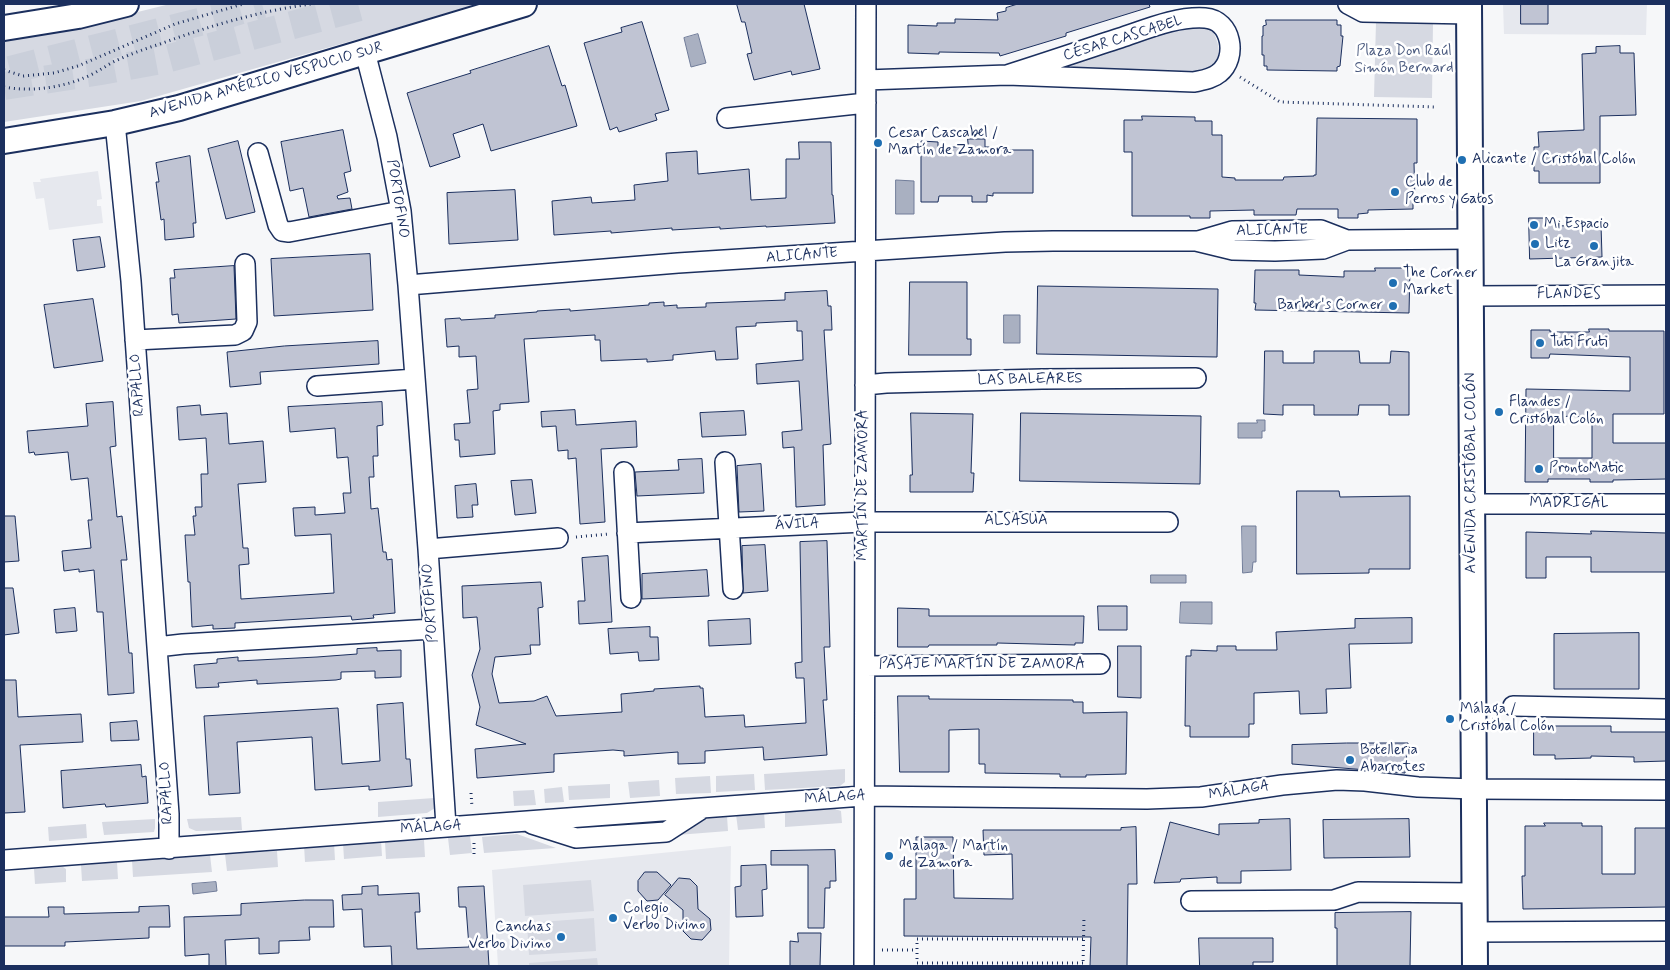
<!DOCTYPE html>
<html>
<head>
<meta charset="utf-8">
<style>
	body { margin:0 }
	#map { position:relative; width:1670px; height:970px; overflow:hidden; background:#f6f7f9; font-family:Mynerve,sans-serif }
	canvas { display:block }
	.frame { position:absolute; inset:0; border:5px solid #1b2f5e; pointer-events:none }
</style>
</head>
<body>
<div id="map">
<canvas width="1670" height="970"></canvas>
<div class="frame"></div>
</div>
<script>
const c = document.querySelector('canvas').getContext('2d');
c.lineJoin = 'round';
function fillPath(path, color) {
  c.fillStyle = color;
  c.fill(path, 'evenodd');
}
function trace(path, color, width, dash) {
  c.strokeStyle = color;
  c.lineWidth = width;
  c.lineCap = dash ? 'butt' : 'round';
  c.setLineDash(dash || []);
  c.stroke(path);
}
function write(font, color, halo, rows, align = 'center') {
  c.font = font + ' Mynerve,sans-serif';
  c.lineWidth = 5;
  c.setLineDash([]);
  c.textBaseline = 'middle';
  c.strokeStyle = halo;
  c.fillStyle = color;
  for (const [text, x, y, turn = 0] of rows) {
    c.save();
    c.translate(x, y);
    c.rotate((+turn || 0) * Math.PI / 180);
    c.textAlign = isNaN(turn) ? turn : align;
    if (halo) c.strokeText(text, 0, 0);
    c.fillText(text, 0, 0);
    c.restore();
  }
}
const built = new Path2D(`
	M1503,4H1647L1646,35L1504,34Z
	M98,171L102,199L97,200V206H101L103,223L49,230L44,198L36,199L33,182H41L40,179Z
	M731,846L729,966H498L492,870Z`);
const green = new Path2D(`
	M170,4H481L141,101L4,122V38L73,28Z
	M1376,22L1433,23L1432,98L1374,97Z
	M1198,26L1212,30C1218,41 1224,56 1211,66C1207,70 1197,71 1192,73L1054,70L1182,27Z
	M845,769V782L840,786L765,790L764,774Z
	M754,774L755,790L716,792V776Z
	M710,776L711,793L676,794L675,778Z
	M659,780L660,796L630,798L628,782Z
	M610,784V798L569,800L568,786Z
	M562,787L564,802L545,803L544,789Z
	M534,790L536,805L514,806L513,791Z
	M434,798L435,808L427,813L378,817V802Z
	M832,808L841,811L842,823L785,827V812Z
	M764,811L765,828L738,830L736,814Z
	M727,816L728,831L677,835L710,817Z
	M241,817L242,830L196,831L189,828L187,819Z
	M155,819V828L154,832L104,835L102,822Z
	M672,819L652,827L579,831L564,827Z
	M86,824L87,838L49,841L48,827Z
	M517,834L556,848L484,853L482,837Z
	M470,836L472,853L450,855L448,838Z
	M381,840L382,856L344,859L343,843Z
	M424,840L425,857L386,859L385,842Z
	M334,843L335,860L305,862L304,845Z
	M277,851L278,867L227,871L225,854Z
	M210,855L212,872L133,877L132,860Z
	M117,862L118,879L82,881L81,865Z
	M63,867L66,869V882L35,884L34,869Z
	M591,880L594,911L525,916L523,885Z
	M594,918L596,951L529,955L527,923Z
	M597,958L598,966H529V963Z`);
const water = new Path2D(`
	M698,34L706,63L691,67L684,38Z
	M896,180L914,181V214H896Z
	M1004,315H1020V343H1004Z
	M1257,420H1265V431H1262V438H1238V423H1257Z
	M1242,526H1256V562H1253L1252,572L1243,573Z
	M1151,575H1186V583H1151Z
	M1181,602H1212V624L1180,623Z
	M216,882L217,891L193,894L192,884Z`);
const building = new Path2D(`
	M737,4H804L820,69L792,75L791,71L754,80L747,54L752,53L745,22H742Z
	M1018,4H1149L1150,7L1066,33V36L1000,56L999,53L939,52V54L908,53V25L937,26V23H955V19L998,20L997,13L1006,11V8Z
	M1521,4H1548V24H1521Z
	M1266,20H1337V25H1341V36H1343L1340,66L1337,67V71L1267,70V66H1264V55H1262V36H1263V26L1266,25Z
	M642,22L669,110L655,114L657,120L619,132L617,127L610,130L584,43L622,32L621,28Z
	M549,46L562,86L565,85L577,126L491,151L483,124L453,134L460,157L430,167L407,93L471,73L470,71Z
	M1620,46V53H1634L1636,115L1600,116V183H1539V171H1534V147H1539L1538,132L1584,130L1582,54L1596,53V47Z
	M1142,116L1195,117V121H1212V135H1222V177L1235,178V180H1283L1284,177L1314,176V175H1316L1317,118L1417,119V163H1414L1415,203H1413V209L1368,210V213L1358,214V218H1338V209H1297L1296,215H1254V210L1210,211V218H1190V216H1132V152H1124V120H1142Z
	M343,130L351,171L344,173L348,192L337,196L338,199L350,198L352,209L309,217L303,188L290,191L281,142Z
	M968,139H985V147H994V150H1033V193H993V196L987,195V202H972V196H939L938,202H921V141L938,142V147H968Z
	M238,141L255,212L226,219L208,149Z
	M799,142H831L832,195H833L835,223L766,227V226L720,229V227L672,230V228L611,233V231L554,235L552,201L591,197L592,203L635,200L634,185L668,181L666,153L697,151L698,174L749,169L751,200L786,198V159H799Z
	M190,156L196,223H193L194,237L165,240L164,219L161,220L156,182H159L156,163Z
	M515,190L518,240L449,244L447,193Z
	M1529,218H1555V226L1601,225L1602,257L1530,259Z
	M100,237L105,267L77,271L73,240Z
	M370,254L373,310L274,316L271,259Z
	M234,266L236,319L179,323L178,314L172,315L170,278H175L174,270Z
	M1375,268H1410L1409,313L1255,310L1256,303H1254L1255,270H1299V275L1344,277V271H1375Z
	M910,282H967V339H971V355H909Z
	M1038,286L1218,289L1217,357L1037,354Z
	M827,291L828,306H831L832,330H824L831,444L823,445L825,505L796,507L794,447L783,448L782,432L802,430L799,381L757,384L756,364L803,360L802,331H797V321L756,323V326L736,327L738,359L716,360L715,351L673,355V360L647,362V359L601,361L600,340H595V335L524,339L529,402L500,404V410L493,411L495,454L460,457L459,440H455L454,424L470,423L467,390L478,389L476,356L459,357V346L447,347L445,319L460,318L461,320L495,318V315L537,312V311L570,309V311L649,305V303L664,302V306L677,305V308L706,307V303L785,300V293Z
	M93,299L103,361L54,368L44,305Z
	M1589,329H1609V331H1664V414H1613V443H1666V479L1613,480V482H1590V479H1548V482H1525L1526,389L1630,391V357L1550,354L1549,358H1531V330H1550V332H1589ZM1554,416L1592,417V458H1554Z
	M378,341L379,364L260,372L261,384L230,387L227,352L284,346Z
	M1265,351H1283V363H1314V351H1359L1360,363H1390L1391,351L1409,352V415H1389V405H1359L1358,415H1314V405H1283V415L1264,414Z
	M113,402L116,446L110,447L117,517L122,516L127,560H121L129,653H132L134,693L108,695L103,612H97L94,570L79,572V569L64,571L62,551L91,548L88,520H92L88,478L71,480L68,452L35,455L34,452L29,453L27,431L88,426L86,404Z
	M382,402L383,425L377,426L378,456H373L374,477H369L371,509L378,508L383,552H386L387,560L392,559L395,613L373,615L374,618L352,620L351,616L235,623V628L213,629V625L192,627L190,582H188L185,535H195L193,516H196L195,507H202L201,474H208L206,438L179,440L177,407L200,405L201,415L227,413L229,444L263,441L266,482L238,484L243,548H248L249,564L239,565L241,599L334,593L331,534L295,536L293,508L315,507V515L345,513L343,493H351L348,457L337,458L335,428L290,432L288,407Z
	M575,410L576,425L636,421L637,447L601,449L605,522L580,524L576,458L568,459V450L558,451L556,426L542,427L541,412Z
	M744,411L746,435L702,437L700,413Z
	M911,413L973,414L971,473H974L973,492H910V475H912Z
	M1021,413L1201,416L1200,484L1020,481Z
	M702,459L704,493L637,496L635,472L679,470L678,460Z
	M761,464L764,511L739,512L737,466Z
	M532,480L536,513L515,515L511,481Z
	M476,484L478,505H472L473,517L457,518L455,486Z
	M1297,491H1339L1340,497L1410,496V569H1369V573L1297,574Z
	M4,516H15L19,561L4,562Z
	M1591,531L1666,533V572H1591V557H1546V578H1526V532L1591,534Z
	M827,541L830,647H824L827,700H823L827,755L764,760L763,747L705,751V763L678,764V752L624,756V751L613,750L554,754V772L477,778L475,749L526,744L476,725L480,707L472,675L480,649L477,617L463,618L462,586L541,582L543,607L538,608L540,645H530L531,654L495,657L492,674L499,703L534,701L547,696L556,716L622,712L621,694L654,691V689L700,686V688H703L705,717L744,715L745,727L806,723L804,678H796L795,663L802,662L800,542Z
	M765,545L768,591L743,593L742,546Z
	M608,556L612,622L579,624L578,601H585L582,558Z
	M707,570L709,596L642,599V574Z
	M4,588H13L19,633L4,635Z
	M1098,606H1127V630H1099Z
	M75,608L77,631L56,633L54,610Z
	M898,608L929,609V616H1084L1083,643H1075V645L997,643V645H929L928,647H898Z
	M1412,618V643L1349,644L1351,688L1326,689L1327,713L1300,714L1299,691L1254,693V724H1249V737H1190V726H1185L1186,656H1191V650L1217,651V646H1236V650H1277L1276,632L1355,628V619Z
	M750,619L751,644L709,646L708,621Z
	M650,627V637H658L659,660L639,661L638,652L610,654L608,629Z
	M1639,633V689H1554V634Z
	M1118,646H1141V698L1118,697Z
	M377,648V651L401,650V677L375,678V671L341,672V679L336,680L257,684V680L218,683L219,687L196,688L194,665L217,663V659L238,657V661L317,657L357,654V649Z
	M4,680H16L18,717L81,714L83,742L20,745L25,812L4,813Z
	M898,696H929V699L1073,700V702H1083V713L1127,712L1126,774L1086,775V777H1060V774L985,773V764H979V729L949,730V772H900Z
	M403,703L406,759H410L412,786L369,790V786L315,790L312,737L237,742L240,793L209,795L204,716L338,708L342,764L380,761L377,705Z
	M137,721L139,740L111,741L110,723Z
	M1534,726H1611V732H1666V761L1634,762V757L1591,756V758L1555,759V755H1534Z
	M1347,743H1408L1405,773L1292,764V745Z
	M141,765L142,777L146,776L148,803L106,807L105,804L63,808L61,771Z
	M1290,819L1291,870L1241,871V883H1217V877L1181,879L1180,882L1154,883L1170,822L1219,835V824L1259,823V820Z
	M1409,819L1410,857L1324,858L1323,820Z
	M1544,823H1582V826H1602V874H1635V828H1666V907L1523,909L1522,876H1525V826H1545Z
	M1136,827L1137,884H1128L1127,966H1090L1091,937L904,936V899H916V837H953L954,898L1013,899L1012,854L984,855L983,830H1121V828Z
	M835,850L836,881H830V888H825L824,928H808V865H771V851Z
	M766,865L767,889L762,890L763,916L736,917L735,887L741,886V866Z
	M645,872H657L671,885L658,900L647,901L638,891V881Z
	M679,878L690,879L697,886L698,909L710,919L711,930L702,940L691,939L683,931V910L665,895Z
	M378,886V895L419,893L420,912H415L417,949L469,947L466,907H459L458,887L484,886L489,966H392L391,946L364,947L362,909L343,910L342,895L362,894V887Z
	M305,900H333L334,927H309L310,940L279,941V953L259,954V938L225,940L226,966H209V954L185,956L184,917L241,915V904Z
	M169,906L170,927H149V938L65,942V946H4V917H49L48,907H64V914L139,912V907Z
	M1411,912L1410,966H1337V928H1335V913Z
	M798,933H821L820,966H790V941L798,942Z
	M1199,938H1273V962H1253V966H1200Z`);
const highwayTunnel = new Path2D(`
	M10,70L215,18L262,4
	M4,86L101,71L166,59L371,4`);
const path = new Path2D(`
	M4,70L23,76L54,73L78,66L175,24L243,4
	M1240,77L1280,102L1436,107
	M4,87C31,92 61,88 86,77C96,73 104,67 113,62C128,55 144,49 160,44C209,26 260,11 311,4
	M576,537L609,534
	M471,793L472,807
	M474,843V855
	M882,950H917
	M1083,963H917V939H1084
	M1083,966L1084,916`);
const minor = new Path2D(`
	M1348,4L1363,12L1470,14
	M365,52L387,137L401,211L408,285L428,549L446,826
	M866,80L1007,75L1194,82C1203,80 1212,79 1219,73C1238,58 1232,20 1205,18C1177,16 1147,29 1120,38C1083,50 1045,63 1007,75
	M727,118L866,103
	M115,123L131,281L157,647L169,814V849
	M258,153L278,225L282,231L289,232L401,211
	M1198,241L1232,231L1321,230L1347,240L1471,239
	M408,285L678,263L1005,242L1053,241H1196L1233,250L1275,251L1323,249L1347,240
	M1471,296L1666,295
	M135,340L235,335L243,331L247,322L245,264
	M865,385L886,383L1042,379L1196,378
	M317,386L415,379
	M725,462L733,589
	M624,472L631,598
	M1472,504H1666
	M627,533L864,522H1168
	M428,549L558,538
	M157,647L183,644L433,629
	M865,666L1100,664
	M1513,706L1666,709
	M532,824L576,838L666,832L700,810
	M4,860L863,796L1147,799L1201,797L1282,785L1337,780L1365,781L1418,787L1474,789L1666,790
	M1191,901L1334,900L1358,892L1474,893
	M1475,932L1666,931
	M864,966L866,4`);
const major = new Path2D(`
	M1469,4L1475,966
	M4,28L78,16L126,4
	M4,141L115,123L179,108L524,4`);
const markers = [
	[878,143,5,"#1f6fb2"],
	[1462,160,5,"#1f6fb2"],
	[1395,192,5,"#1f6fb2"],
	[1534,225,5,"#1f6fb2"],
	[1535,244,5,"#1f6fb2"],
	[1594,246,5,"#1f6fb2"],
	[1393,283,5,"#1f6fb2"],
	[1393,306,5,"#1f6fb2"],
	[1540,343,5,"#1f6fb2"],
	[1499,412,5,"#1f6fb2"],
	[1539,469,5,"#1f6fb2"],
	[1450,719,5,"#1f6fb2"],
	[1350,760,5,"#1f6fb2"],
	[889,856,5,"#1f6fb2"],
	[613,918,5,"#1f6fb2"],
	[561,937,5,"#1f6fb2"]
];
const streetNames = [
	["CÉSAR CASCABEL",1123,39,-17],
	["AVENIDA AMÉRICO VESPUCIO SUR",266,81,-16],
	["PORTOFINO",397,199,81],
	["ALICANTE",1272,231,-1],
	["ALICANTE",802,256,-4],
	["FLANDES",1569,295],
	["LAS BALEARES",1030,380,-1],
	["RAPALLO",138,385,-94],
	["AVENIDA CRISTÓBAL COLÓN",1472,473,-90],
	["MARTÍN DE ZAMORA",864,485,-90],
	["MADRIGAL",1569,504],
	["ALSASUA",1016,521],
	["ÁVILA",797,525,-3],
	["PORTOFINO",431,603,-94],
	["PASAJE MARTÍN DE ZAMORA",982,665],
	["MÁLAGA",1239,791,-9],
	["RAPALLO",167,793,-93],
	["MÁLAGA",835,798,-4],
	["MÁLAGA",431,828,-4]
];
const parkNames = [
	["Plaza Don Raúl",1404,52],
	["Simón Bernard",1404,69]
];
const poiNames = [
	["Cesar Cascabel /",888,134],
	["Martín de Zamora",888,151],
	["Alicante / Cristóbal Colón",1472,160],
	["Club de",1405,183],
	["Perros y Gatos",1405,200],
	["Mi Espacio",1544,225],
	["Litz",1545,244],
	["La Granjita",1594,263,"center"],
	["The Corner",1403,274],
	["Market",1403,291],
	["Barber's Corner",1383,306,"right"],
	["Tuti Fruti",1550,343],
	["Flandes /",1509,403],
	["Cristóbal Colón",1509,420],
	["ProntoMatic",1549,469],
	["Málaga /",1460,710],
	["Cristóbal Colón",1460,727],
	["Botelleria",1360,751],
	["Abarrotes",1360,768],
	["Malaga / Martín",899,847],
	["de Zamora",899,864],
	["Colegio",623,909],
	["Verbo Divino",623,926],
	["Canchas",551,928,"right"],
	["Verbo Divino",551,945,"right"]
];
fillPath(built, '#e6e8ee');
fillPath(green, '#d6d9e2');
fillPath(water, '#a9b0c1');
trace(water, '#707c99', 1);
fillPath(building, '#c0c4d3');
trace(building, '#1b2f5e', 1);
trace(highwayTunnel, '#cacfda', 28, [28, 14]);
trace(minor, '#1b2f5e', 22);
trace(major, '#1b2f5e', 28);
trace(path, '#1b2f5e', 3, [1, 4]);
trace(minor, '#fff', 19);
trace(major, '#fff', 24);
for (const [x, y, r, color] of markers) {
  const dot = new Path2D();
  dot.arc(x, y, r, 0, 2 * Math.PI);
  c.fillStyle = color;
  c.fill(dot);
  trace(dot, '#fff', 2);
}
write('15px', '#1b2f5e', '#fff', streetNames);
write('15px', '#4a5a7f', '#fff', parkNames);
write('15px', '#1b2f5e', '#fff', poiNames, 'left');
</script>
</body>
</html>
